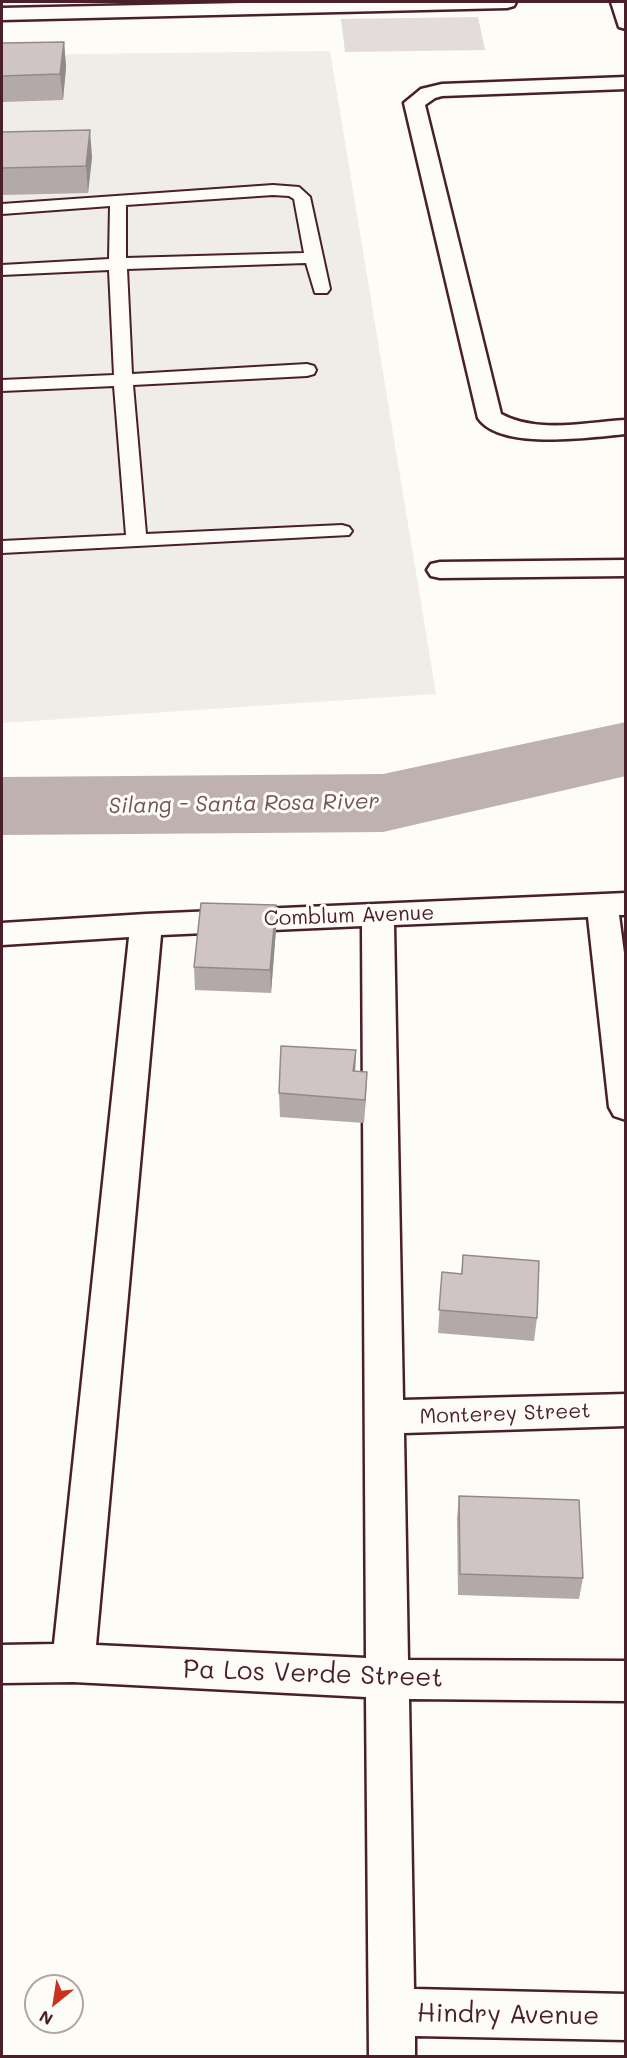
<!DOCTYPE html>
<html>
<head>
<meta charset="utf-8">
<style>
	body { margin:0 }
	#map { position:relative; width:627px; height:2058px; overflow:hidden; background:#fdfcf7; font-family:Mali,sans-serif }
	canvas { display:block }
	.frame { position:absolute; inset:0; border:3px solid #4a1f2b; pointer-events:none }
	.north { position:absolute; left:24px; top:1974px; width:60px; height:60px; box-sizing:border-box; background:#fdfcf7; border:2px solid #b5a4a5; border-radius:50%; rotate:210deg; font-size:16px; font-weight:700; line-height:24px; text-align:center; color:#4a1f2b }
	.north::after { content:''; display:block; margin:auto; width:21px; height:27px; background:#c8321e; clip-path:polygon(50% 0,100% 100%,50% 72%,0 100%) }
</style>
</head>
<body>
<div id="map">
<canvas width="627" height="2058"></canvas>
<div class="frame"></div>
<div class="north">N</div>
</div>
<script>
const c = document.querySelector('canvas').getContext('2d');
c.lineJoin = 'round';
function fillPath(path, color) {
  c.fillStyle = color;
  c.fill(path, 'evenodd');
}
function trace(path, color, width, dash) {
  c.strokeStyle = color;
  c.lineWidth = width;
  c.lineCap = dash ? 'butt' : 'round';
  c.setLineDash(dash || []);
  c.stroke(path);
}
function write(font, color, halo, rows, align = 'center') {
  c.font = font + ' Mali,sans-serif';
  c.lineWidth = 6;
  c.setLineDash([]);
  c.textBaseline = 'middle';
  c.strokeStyle = halo;
  c.fillStyle = color;
  for (const [text, x, y, turn = 0] of rows) {
    c.save();
    c.translate(x, y);
    c.rotate((+turn || 0) * Math.PI / 180);
    c.textAlign = isNaN(turn) ? turn : align;
    if (halo) c.strokeText(text, 0, 0);
    c.fillText(text, 0, 0);
    c.restore();
  }
}
const built = new Path2D(`
	M330,51L436,694L2,723V55Z`);
const green = new Path2D(`
	M478,17L485,50L345,52L341,19Z`);
const river = new Path2D(`
	M626,722V776L383,832L2,835V777L383,774Z`);
const lane = new Path2D(`
	M273,185L299,187L310,197L330,289L327,293H315L306,263L127,269L132,374L307,364L314,366L316,370L314,374L307,376L133,385L146,534L342,525L349,527L352,531L349,535L2,553V541L126,535L114,386L2,391V380L114,375L109,270L2,275V265L109,259L110,206L2,214V204ZM273,195L289,196L294,199L304,253L126,258V205Z`);
const street = new Path2D(`
	M290,2H516L514,6L507,8L2,20V8Z
	M611,2H626V29L619,27Z
	M626,77V89L442,96L435,98L425,105L501,414C538,434 586,422 626,420V434C591,437 500,451 478,418L404,103L421,89L442,84Z
	M626,560V576L440,578L431,576L427,570L431,564L440,562Z
	M626,893V915H619L626,968V1120L614,1116L609,1107L588,917L394,925L403,1400L626,1394V1426L404,1433L408,1660L626,1661V1701L409,1699L414,1989L626,1994V2040L415,2036V2056H369L366,1697L73,1682L2,1683V1645L54,1644L129,937L2,945V923L146,914ZM362,926L366,1658L96,1645L161,935Z`);
const wall = new Path2D(`
	M64,42L66,67L63,100L2,102V43Z
	M2,132L92,157L88,193L2,195Z
	M276,929L271,993L195,990L194,967Z
	M356,1050L355,1071L367,1072L364,1123L280,1117L279,1093Z
	M463,1255L537,1318L534,1341L438,1333L442,1272L461,1274Z
	M459,1496L583,1578L579,1599L458,1595L457,1518Z`);
const shadedWall = new Path2D(`
	M64,42L66,67L63,100L60,74Z
	M90,130L92,157L88,193L86,166Z
	M276,905V929L271,993L270,970Z
	M356,1050L355,1074L353,1071Z
	M367,1072L366,1096L364,1123L365,1100Z`);
const building = new Path2D(`
	M64,42L60,74L2,76V43Z
	M90,130L86,166L2,168V132Z
	M201,903L276,905L270,970L194,967Z
	M281,1046L356,1050L353,1071L367,1072L365,1100L279,1093Z
	M463,1255L539,1261L537,1318L439,1310L442,1272L462,1274Z
	M459,1496L579,1500L583,1578L460,1574Z`);
const streetNames = [
	["Comblum Avenue",349,916,-2],
	["Monterey Street",505,1414,-2]
];
const waterNames = [
	["Silang - Santa Rosa River",244,804,-1]
];
const nearStreetnames = [
	["Pa Los Verde Street",313,1674,2],
	["Hindry Avenue",508,2015,1]
];
fillPath(built, '#f0ece8');
fillPath(green, '#e3dcda');
fillPath(river, '#c0b1b1');
trace(lane, '#4a1f2b', 4);
trace(street, '#4a1f2b', 5);
fillPath(lane, '#fdfcf7');
fillPath(street, '#fdfcf7');
fillPath(wall, '#b3a9a9');
fillPath(shadedWall, '#928a89');
fillPath(building, '#d0c5c4');
trace(building, '#928a89', 1.5);
write('21px', '#4a1f2b', '#fdfcf7', streetNames);
write('italic 22px', '#73525a', '#fdfcf7', waterNames);
write('26px', '#4a1f2b', '#fdfcf7', nearStreetnames);
</script>
</body>
</html>
